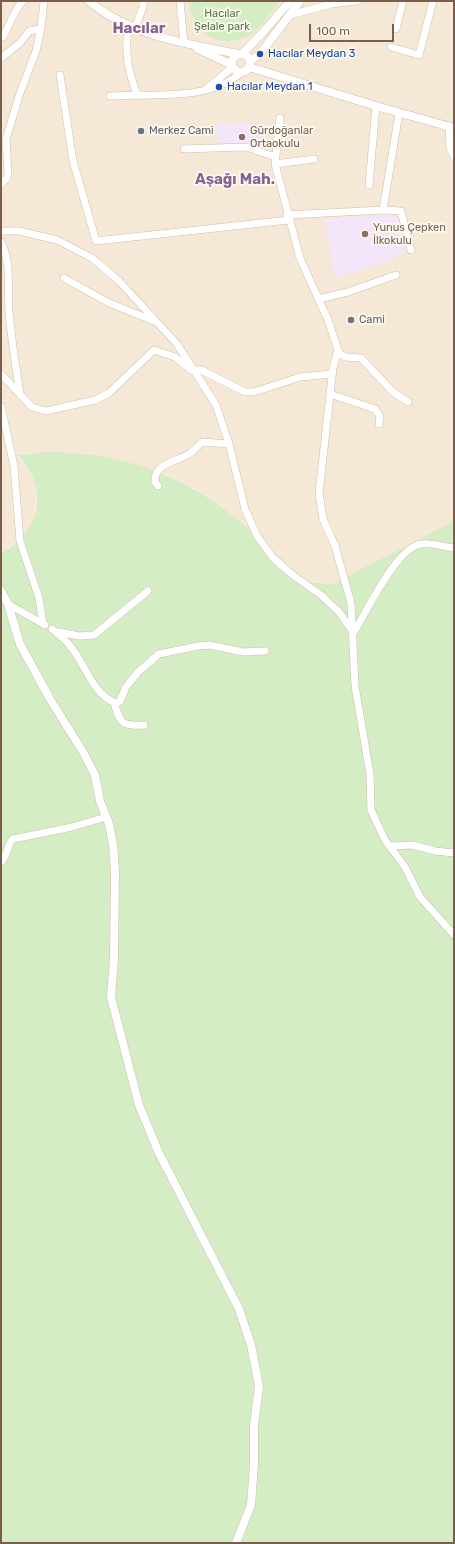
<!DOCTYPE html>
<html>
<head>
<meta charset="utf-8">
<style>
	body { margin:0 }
	#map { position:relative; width:455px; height:1544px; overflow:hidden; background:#fef6e8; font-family:Rubik,sans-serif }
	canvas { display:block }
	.frame { position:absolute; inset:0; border:2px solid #7a5d4a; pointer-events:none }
	.scale { position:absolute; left:309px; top:24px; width:85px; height:18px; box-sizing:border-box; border:2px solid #7a5d4a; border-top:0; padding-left:5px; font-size:12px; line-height:14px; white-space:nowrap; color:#7a5d4a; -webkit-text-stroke:3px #fffaf0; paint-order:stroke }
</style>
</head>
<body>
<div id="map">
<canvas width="455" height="1544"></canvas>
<div class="frame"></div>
<div class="scale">100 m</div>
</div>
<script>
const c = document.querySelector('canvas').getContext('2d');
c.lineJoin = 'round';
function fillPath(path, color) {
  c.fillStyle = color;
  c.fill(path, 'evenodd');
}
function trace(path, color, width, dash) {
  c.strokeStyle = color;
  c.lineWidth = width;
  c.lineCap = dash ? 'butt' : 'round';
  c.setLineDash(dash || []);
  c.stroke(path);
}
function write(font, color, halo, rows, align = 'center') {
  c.font = font + ' Rubik,sans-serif';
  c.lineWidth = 3.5;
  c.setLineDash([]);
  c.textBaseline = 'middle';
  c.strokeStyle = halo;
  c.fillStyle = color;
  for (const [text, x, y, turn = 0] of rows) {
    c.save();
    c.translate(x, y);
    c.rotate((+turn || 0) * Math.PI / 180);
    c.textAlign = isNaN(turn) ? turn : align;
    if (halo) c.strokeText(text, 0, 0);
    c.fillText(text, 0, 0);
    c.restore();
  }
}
const residential = new Path2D(`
	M1,1H454V521L332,584H321L305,579L286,564L221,506L195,489L167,475L124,461L78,453H32L17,455L30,471L35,483L37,497L34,517L29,529L20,540L1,553Z`);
const education = new Path2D(`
	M217,123L266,124V157L250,151L221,153Z
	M385,215L392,216L399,220L405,247L403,254L386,262L335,278L325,219Z`);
const green = new Path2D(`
	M189,1H280C271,12 261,28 249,35C220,52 192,32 189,1Z
	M48,452C115,452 179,472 232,515C257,535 280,559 305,579L315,583L332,584L454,521V1543H1V553C41,533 50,486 17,455Z`);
const minor = new Path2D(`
	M180,1L184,43
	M290,15L331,4L357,1
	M128,26C125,53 127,68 137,94
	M135,28L143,7V1
	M396,29L403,1
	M3,37C10,25 13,11 23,1
	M391,47L419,55L433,1
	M1,58L20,43L29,31L41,29
	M60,75L73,161L96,241L289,220
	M205,90L233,67
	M110,96C153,93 208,102 242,72
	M399,113L383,210L401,211L411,250
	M280,118L275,164L300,258L328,320L339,353L345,357L361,358L393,392L408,402
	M449,126L450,148L454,157
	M184,149L246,147L276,157
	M275,164L314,159
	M1,184L7,178L8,173L6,139L20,93L36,51L41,29L44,1
	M369,185L376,106
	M287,215L383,210
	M1,231H19L57,240L92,258L119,281L177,344L216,405L229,444L245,509L257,536L273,558L294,576L321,595L339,612L353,632
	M1,242C12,264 7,287 9,311C11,339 16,366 20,394
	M64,278L109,303L154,321
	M318,299L348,292L396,275
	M338,350L333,368L319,493L323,519L335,546L351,603L355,686L370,774L371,810L385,840L405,867L420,897L454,935
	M193,370H201L245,392H254L300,377L332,374
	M1,374L32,407L46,411L95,400L109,393L154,350L175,357L191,370
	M330,394L375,409L380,416L379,424
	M1,406L14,466L20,541L39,598L43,624
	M158,486L155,482C154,463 176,462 189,454C194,451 198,445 203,442L229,444
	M8,604L45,625
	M52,629C61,636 68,642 74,651C87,669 94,695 116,703L120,701L126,687L138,672L159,654L198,646L209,645L243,652L265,651
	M59,632L79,636L94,635L148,591
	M354,632C367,611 397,547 421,544C429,542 445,547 454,548
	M114,702C120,724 121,726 144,725
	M389,846L413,845L435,851L454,853
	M1,862C8,856 6,846 13,839L72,827L106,817`);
const tertiary = new Path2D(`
	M89,1C130,36 188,44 239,54
	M198,49L232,65
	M232 63a9 9 0 1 1 18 0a9 9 0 1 1-18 0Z
	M242,54L266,29L290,1
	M250,61L260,54L300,1
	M249,67L376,106L454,128
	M1,591L8,604L20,644L50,699L83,752L95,775L100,801L109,824L113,844L115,872L114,958L111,997L139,1105L158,1151L239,1309L251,1345L259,1386L254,1426V1464L251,1505L236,1543`);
const markers = [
	[260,54,4,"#1a4fb4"],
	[219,87,4,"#1a4fb4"],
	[141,131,4,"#6b7280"],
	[242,137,4,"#8d6e63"],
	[365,234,4,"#8d6e63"],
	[351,320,4,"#6b7280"]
];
const parkNames = [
	["Hacılar",222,14],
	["Şelale park",222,27]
];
const transitNames = [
	["Hacılar Meydan 3",268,54],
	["Hacılar Meydan 1",227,87]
];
const worshipNames = [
	["Merkez Cami",149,131],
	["Cami",359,320]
];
const educationNames = [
	["Gürdoğanlar",250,131],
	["Ortaokulu",250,144],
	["Yunus Çepken",373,228],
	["İlkokulu",373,241]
];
const districtNames = [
	["Hacılar",139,29],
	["Aşağı Mah.",235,180]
];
fillPath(residential, '#f6e8d6');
fillPath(education, '#f3e5fa');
fillPath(green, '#d4edc5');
trace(minor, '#d1beac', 8);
trace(tertiary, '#d1beac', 9);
trace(minor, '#fff', 7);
trace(tertiary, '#fff', 8);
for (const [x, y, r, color] of markers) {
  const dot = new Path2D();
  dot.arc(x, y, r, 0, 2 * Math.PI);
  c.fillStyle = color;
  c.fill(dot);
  trace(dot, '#fffaf0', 1.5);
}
write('11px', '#4d7a3e', '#fffaf0', parkNames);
write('11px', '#164399', '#fffaf0', transitNames, 'left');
write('11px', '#5b616d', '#fffaf0', worshipNames, 'left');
write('11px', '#785e54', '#fffaf0', educationNames, 'left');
write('bold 15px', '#866296', '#fffaf0', districtNames);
</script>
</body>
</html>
